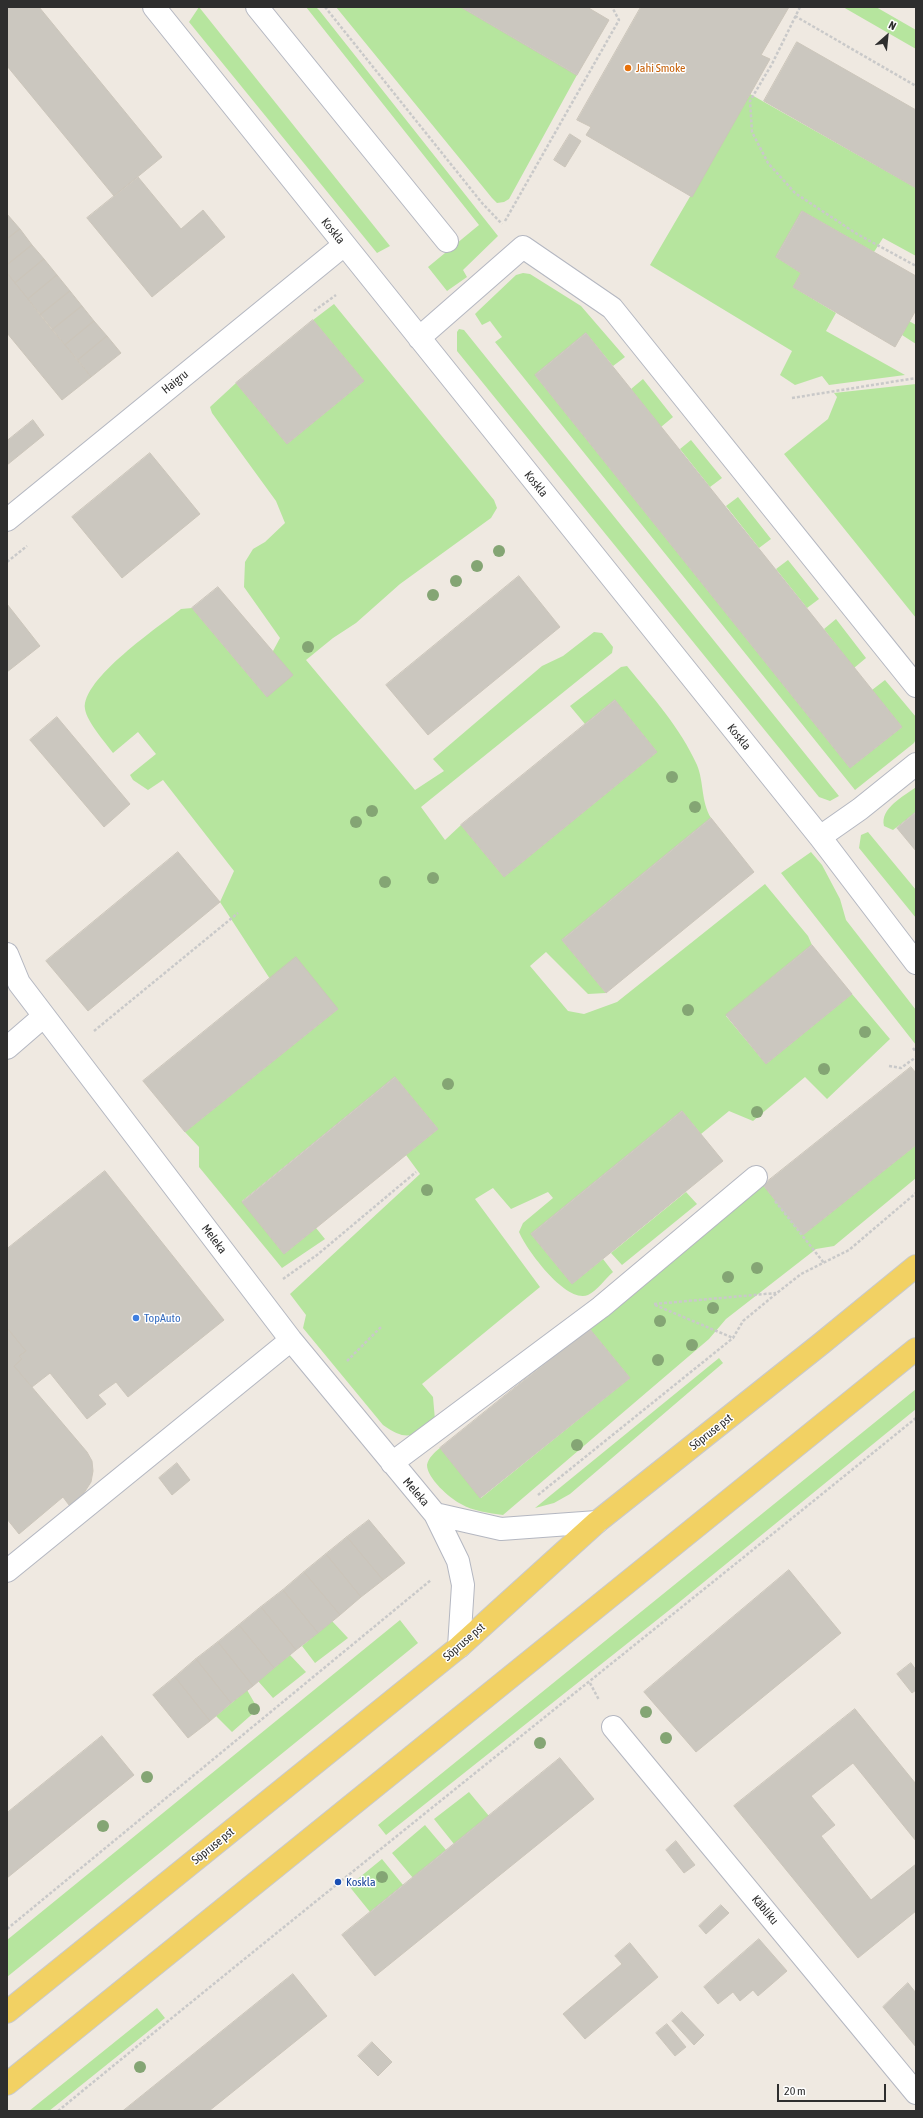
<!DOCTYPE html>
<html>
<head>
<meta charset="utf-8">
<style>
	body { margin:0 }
	#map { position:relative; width:923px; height:2118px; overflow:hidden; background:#efe9e1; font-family:"Asap Condensed",sans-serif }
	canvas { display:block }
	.frame { position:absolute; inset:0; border:8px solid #2e2e2e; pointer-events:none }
	.north { position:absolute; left:867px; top:16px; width:40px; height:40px; -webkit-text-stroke:3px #fff; paint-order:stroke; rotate:27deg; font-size:11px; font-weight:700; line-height:16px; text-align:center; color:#2e2e2e }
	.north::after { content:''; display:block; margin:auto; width:14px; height:18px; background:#2e2e2e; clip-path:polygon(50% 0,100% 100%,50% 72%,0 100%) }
	.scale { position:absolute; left:777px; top:2084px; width:109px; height:18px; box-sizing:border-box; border:2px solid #2e2e2e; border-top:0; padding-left:5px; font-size:12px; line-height:14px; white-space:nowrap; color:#2e2e2e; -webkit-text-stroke:3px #fff; paint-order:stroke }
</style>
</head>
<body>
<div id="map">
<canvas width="923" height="2118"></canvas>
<div class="frame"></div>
<div class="north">N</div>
<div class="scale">20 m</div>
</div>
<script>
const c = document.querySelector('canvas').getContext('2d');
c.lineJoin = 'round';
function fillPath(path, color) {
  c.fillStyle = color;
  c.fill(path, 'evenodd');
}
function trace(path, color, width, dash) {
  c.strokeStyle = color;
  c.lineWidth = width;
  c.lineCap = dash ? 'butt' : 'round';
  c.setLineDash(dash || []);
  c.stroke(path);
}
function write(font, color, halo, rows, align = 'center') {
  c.font = font + ' "Asap Condensed",sans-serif';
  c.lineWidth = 3;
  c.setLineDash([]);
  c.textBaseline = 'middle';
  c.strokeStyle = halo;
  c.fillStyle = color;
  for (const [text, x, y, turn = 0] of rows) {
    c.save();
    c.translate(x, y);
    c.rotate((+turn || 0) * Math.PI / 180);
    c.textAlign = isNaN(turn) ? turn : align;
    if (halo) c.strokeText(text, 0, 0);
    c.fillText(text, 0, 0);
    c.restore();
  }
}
const green = new Path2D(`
	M199,7L390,246L377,253L189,22Z
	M306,7H316L319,10L498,236L463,270L467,277L447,291L428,267L479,225Z
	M336,7H461L577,75L509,199L504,202L497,203L492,198Z
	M843,7H876L916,30V49Z
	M750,94L916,188V256L883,238L874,252L802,211L776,257L801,273L793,287L836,313L826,331L905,375L829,385L822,376L795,385L780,375L792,351L650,265Z
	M523,273L530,274L581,306L625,357L613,366L586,333L535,375L850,768L902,727L872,690L885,680L916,717V739L914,743L855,790L495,342L502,337L490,321L482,325L475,314L478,311L516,275Z
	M334,304L494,500L497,508L491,518L400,584L356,623L333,638L306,660L415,790L444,771L433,759L542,666L563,656L594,632L602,633L613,647L612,653L421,807L445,840L461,825L504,877L657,752L615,700L585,724L570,706L621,667L627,666C653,698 680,727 697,765C704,782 701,802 711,818L562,940L606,993L588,994L546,952L530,966L568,1011L584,1014L617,1002L765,884L808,936L812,945L726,1016L766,1064L852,994L890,1039L827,1099L805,1077L753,1121L729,1111L701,1134L682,1111L531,1234L572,1284L603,1259L613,1272C606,1278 597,1291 588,1295C566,1304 526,1249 519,1232L523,1223L553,1198L548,1192L511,1209L493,1188L475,1199L540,1287L422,1384L433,1397L435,1420C414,1437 407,1442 383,1425L303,1328L306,1315L290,1294L420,1174L406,1155L438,1129L395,1077L242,1201L284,1254L316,1228L325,1239L282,1268L199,1167V1147L185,1132L338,1009L270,979L220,902L234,871L163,780L148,790L133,780L130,775L156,754L138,732L113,753C105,742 87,722 85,709C81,679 160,626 181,609L192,608L267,697L273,651L280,638L244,587L245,562L253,549L265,542L285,523L276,501L212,413L210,407L236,383L287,444L364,381L313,320Z
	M909,321L916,325V344L902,335Z
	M459,329L464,330L839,796L830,801L819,797L457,351V332Z
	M643,379L673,417L661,427L631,389Z
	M916,384V618L784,454L828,419L837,397L834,393Z
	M691,440L722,478L710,487L680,449Z
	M738,497L771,539L759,548L726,506Z
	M788,560L819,599L807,608L776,569Z
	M836,619L866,658L854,668L824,629Z
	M916,787V812L893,830L884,826C880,808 903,797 916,787Z
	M868,832L916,890V918L859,848L861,835Z
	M811,852L822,865L840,899L846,920L916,1010V1045L781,873Z
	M916,1145V1178L834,1246L816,1249L726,1319L709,1339L503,1515C489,1513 473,1511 461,1504C449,1498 427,1478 427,1465C428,1458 435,1452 440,1448L481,1498L630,1378L589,1328L763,1185L803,1235Z
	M686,1192L697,1204L622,1265L611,1253Z
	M719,1358L723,1363L570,1494L554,1503L535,1508Z
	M916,1389V1409L677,1604L386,1835L378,1825Z
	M400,1620L418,1643L7,1977V1940Z
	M332,1621L348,1638L315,1663L302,1646Z
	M290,1655L306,1672L273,1698L258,1681Z
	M247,1690L258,1709L232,1732L216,1716Z
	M469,1792L489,1816L454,1844L434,1819Z
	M425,1825L446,1850L413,1878L392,1853Z
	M382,1859L403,1885L370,1912L349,1886Z
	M157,2008L165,2018L49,2111H29Z`);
const building = new Path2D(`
	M7,7H39L162,157L114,196L7,66Z
	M461,7H587L609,20L577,75Z
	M641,7H789L761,55L770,59L692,197L586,135L591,127L577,120Z
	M797,42L916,110V188L764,101Z
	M570,134L581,141L565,167L554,160Z
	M138,177L181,229L203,210L225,237L152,297L87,218Z
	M802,211L916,276V310L895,347L793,287L801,273L776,257Z
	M7,214L20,229L7,239Z
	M20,229L32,245L7,265V239Z
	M32,245L44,259L15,283L7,273V265Z
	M44,259L57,275L28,299L15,283Z
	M7,273L91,377L62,400L7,333Z
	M57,275L70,291L40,315L28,299Z
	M70,291L82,306L52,330L40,315Z
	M82,306L94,321L65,345L52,330Z
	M313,320L364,381L287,444L236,383Z
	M94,321L107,336L78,360L65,345Z
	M586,333L902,727L850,768L535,375Z
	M107,336L121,353L91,377L78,360Z
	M33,420L44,435L7,465V441Z
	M150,453L200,514L122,578L72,517Z
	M519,576L560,627L428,735L386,685Z
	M218,587L293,675L267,697L192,608Z
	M7,604L40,646L7,672Z
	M615,700L657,752L504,877L461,825Z
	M57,717L130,804L104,827L30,740Z
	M916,812V851L897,828Z
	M711,818L754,872L606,993L562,940Z
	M178,852L220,902L88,1011L46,961Z
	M812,945L852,994L766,1064L726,1015Z
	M296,957L338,1009L185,1132L143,1081Z
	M911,1067L916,1073V1145L803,1235L763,1185Z
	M395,1077L438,1129L284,1254L242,1202Z
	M682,1111L723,1161L572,1284L531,1234Z
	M105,1171L224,1320L128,1397L116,1382L98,1395L106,1404L87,1419L50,1373L32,1387L14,1366L22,1359L19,1356L26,1351L7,1328V1249Z
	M7,1328L26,1351L19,1356L22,1359L14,1366L87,1452L92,1461L93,1471L91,1482L80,1499L69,1505L63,1497L19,1534L7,1519Z
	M589,1328L630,1378L480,1498L440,1448Z
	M177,1463L190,1480L172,1495L159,1478Z
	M369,1520L405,1563L383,1580L347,1537Z
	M347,1537L383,1580L361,1597L326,1554Z
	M326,1554L361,1597L340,1615L304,1572Z
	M789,1570L841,1633L696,1752L644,1692Z
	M304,1572L340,1615L318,1633L283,1590Z
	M283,1590L318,1633L296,1650L261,1607Z
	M261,1607L296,1650L274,1668L239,1625Z
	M239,1625L274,1668L253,1686L218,1642Z
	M218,1642L253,1686L231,1703L196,1659Z
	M196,1659L231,1703L210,1721L175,1677Z
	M911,1663L916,1670V1690L912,1693L897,1674Z
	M175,1677L210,1721L188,1738L153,1695Z
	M855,1709L916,1784V1841L853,1763L811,1796L835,1825L821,1836L871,1900L916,1864V1911L858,1958L734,1806Z
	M102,1736L134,1775L7,1878V1813Z
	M560,1758L594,1799L375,1976L342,1935Z
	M676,1841L695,1865L684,1873L666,1850Z
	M721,1905L729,1913L706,1934L699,1926Z
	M759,1939L787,1971L758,1996L753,1990L740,2001L733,1992L718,2004L704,1987Z
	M630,1943L658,1977L585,2039L563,2014L622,1964L615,1956Z
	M293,1974L327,2016L209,2111H123Z
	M908,1983L916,1993V2047L883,2007Z
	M682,2012L704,2035L694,2045L672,2021Z
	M667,2024L686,2047L675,2056L656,2033Z
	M372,2042L392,2062L378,2076L358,2056Z`);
const path = new Path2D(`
	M325,7L482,203L502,224
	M800,7L772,64L750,101L752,132L768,163L795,193L857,234L916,266
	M795,16L916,86
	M505,221L619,20L612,7
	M314,311L336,295
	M792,398L916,378
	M7,562L27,546
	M94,1031L238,913
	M913,1048L916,1052
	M889,1066L901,1068L916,1057
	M775,1201L824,1263
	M283,1279L317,1255L416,1172
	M654,1304L776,1293
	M655,1305L733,1338
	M347,1361L381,1327
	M538,1495L733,1338L743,1321L777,1293L801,1274L849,1250L916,1193
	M590,1683L599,1700
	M7,1929L431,1580
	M58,2111C342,1878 630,1650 916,1418`);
const minor = new Path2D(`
	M154,7L820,837L916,963
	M257,7L447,241
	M419,338L523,247L612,308L916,686
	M7,520L344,245
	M820,837L860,809L916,764
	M7,954L19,983L291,1340L435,1514L458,1561L463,1585L459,1647
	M7,1048L44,1016
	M392,1463L601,1307L756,1177
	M435,1514L501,1529L597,1522
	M7,1571L291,1340
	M613,1727L916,2093`);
const major = new Path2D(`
	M7,2012L459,1647L597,1522L822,1343L916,1266
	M7,2084L916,1349`);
const trees = [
	[499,551],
	[477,566],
	[456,581],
	[433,595],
	[308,647],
	[672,777],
	[695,807],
	[372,811],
	[356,822],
	[433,878],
	[385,882],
	[688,1010],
	[865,1032],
	[824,1069],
	[448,1084],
	[757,1112],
	[427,1190],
	[757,1268],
	[728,1277],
	[713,1308],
	[660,1321],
	[692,1345],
	[658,1360],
	[577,1445],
	[254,1709],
	[646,1712],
	[666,1738],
	[540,1743],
	[147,1777],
	[103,1826],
	[382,1877],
	[140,2067]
];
const markers = [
	[628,68,4,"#e8710a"],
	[136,1318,4,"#3f7fe0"],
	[338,1882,4,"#1a4fb4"]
];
const foodNames = [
	["Jahi Smoke",636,68]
];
const streetNames = [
	["Koskla",333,231,51],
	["Haigru",175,382,-39],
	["Koskla",536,484,51],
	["Koskla",739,737,51],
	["Meleka",214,1239,53],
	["Sõpruse pst",711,1432,-38],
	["Meleka",416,1492,49],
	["Sõpruse pst",464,1642,-41],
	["Sõpruse pst",213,1846,-39],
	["Käbliku",765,1910,50]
];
const shopNames = [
	["TopAuto",144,1318]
];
const transitNames = [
	["Koskla",346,1882]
];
fillPath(green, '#b6e59e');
fillPath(building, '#cbc7bf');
trace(building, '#cbc5ba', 1);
trace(minor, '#b4b7c1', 24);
trace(major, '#c9c9c9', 24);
trace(path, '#c9c9c9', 2.5, [3, 2]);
trace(minor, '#fff', 22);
trace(major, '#f2d163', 22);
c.fillStyle = '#84a574';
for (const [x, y] of trees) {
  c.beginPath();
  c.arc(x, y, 6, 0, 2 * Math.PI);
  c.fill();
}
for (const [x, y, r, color] of markers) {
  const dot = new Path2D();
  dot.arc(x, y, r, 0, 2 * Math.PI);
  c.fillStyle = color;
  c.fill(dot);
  trace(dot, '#fff', 1.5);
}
write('12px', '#c56008', '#fff', foodNames, 'left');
write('12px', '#2e2e2e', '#fff', streetNames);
write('12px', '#366cbe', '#fff', shopNames, 'left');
write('12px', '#164399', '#fff', transitNames, 'left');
</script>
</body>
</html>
